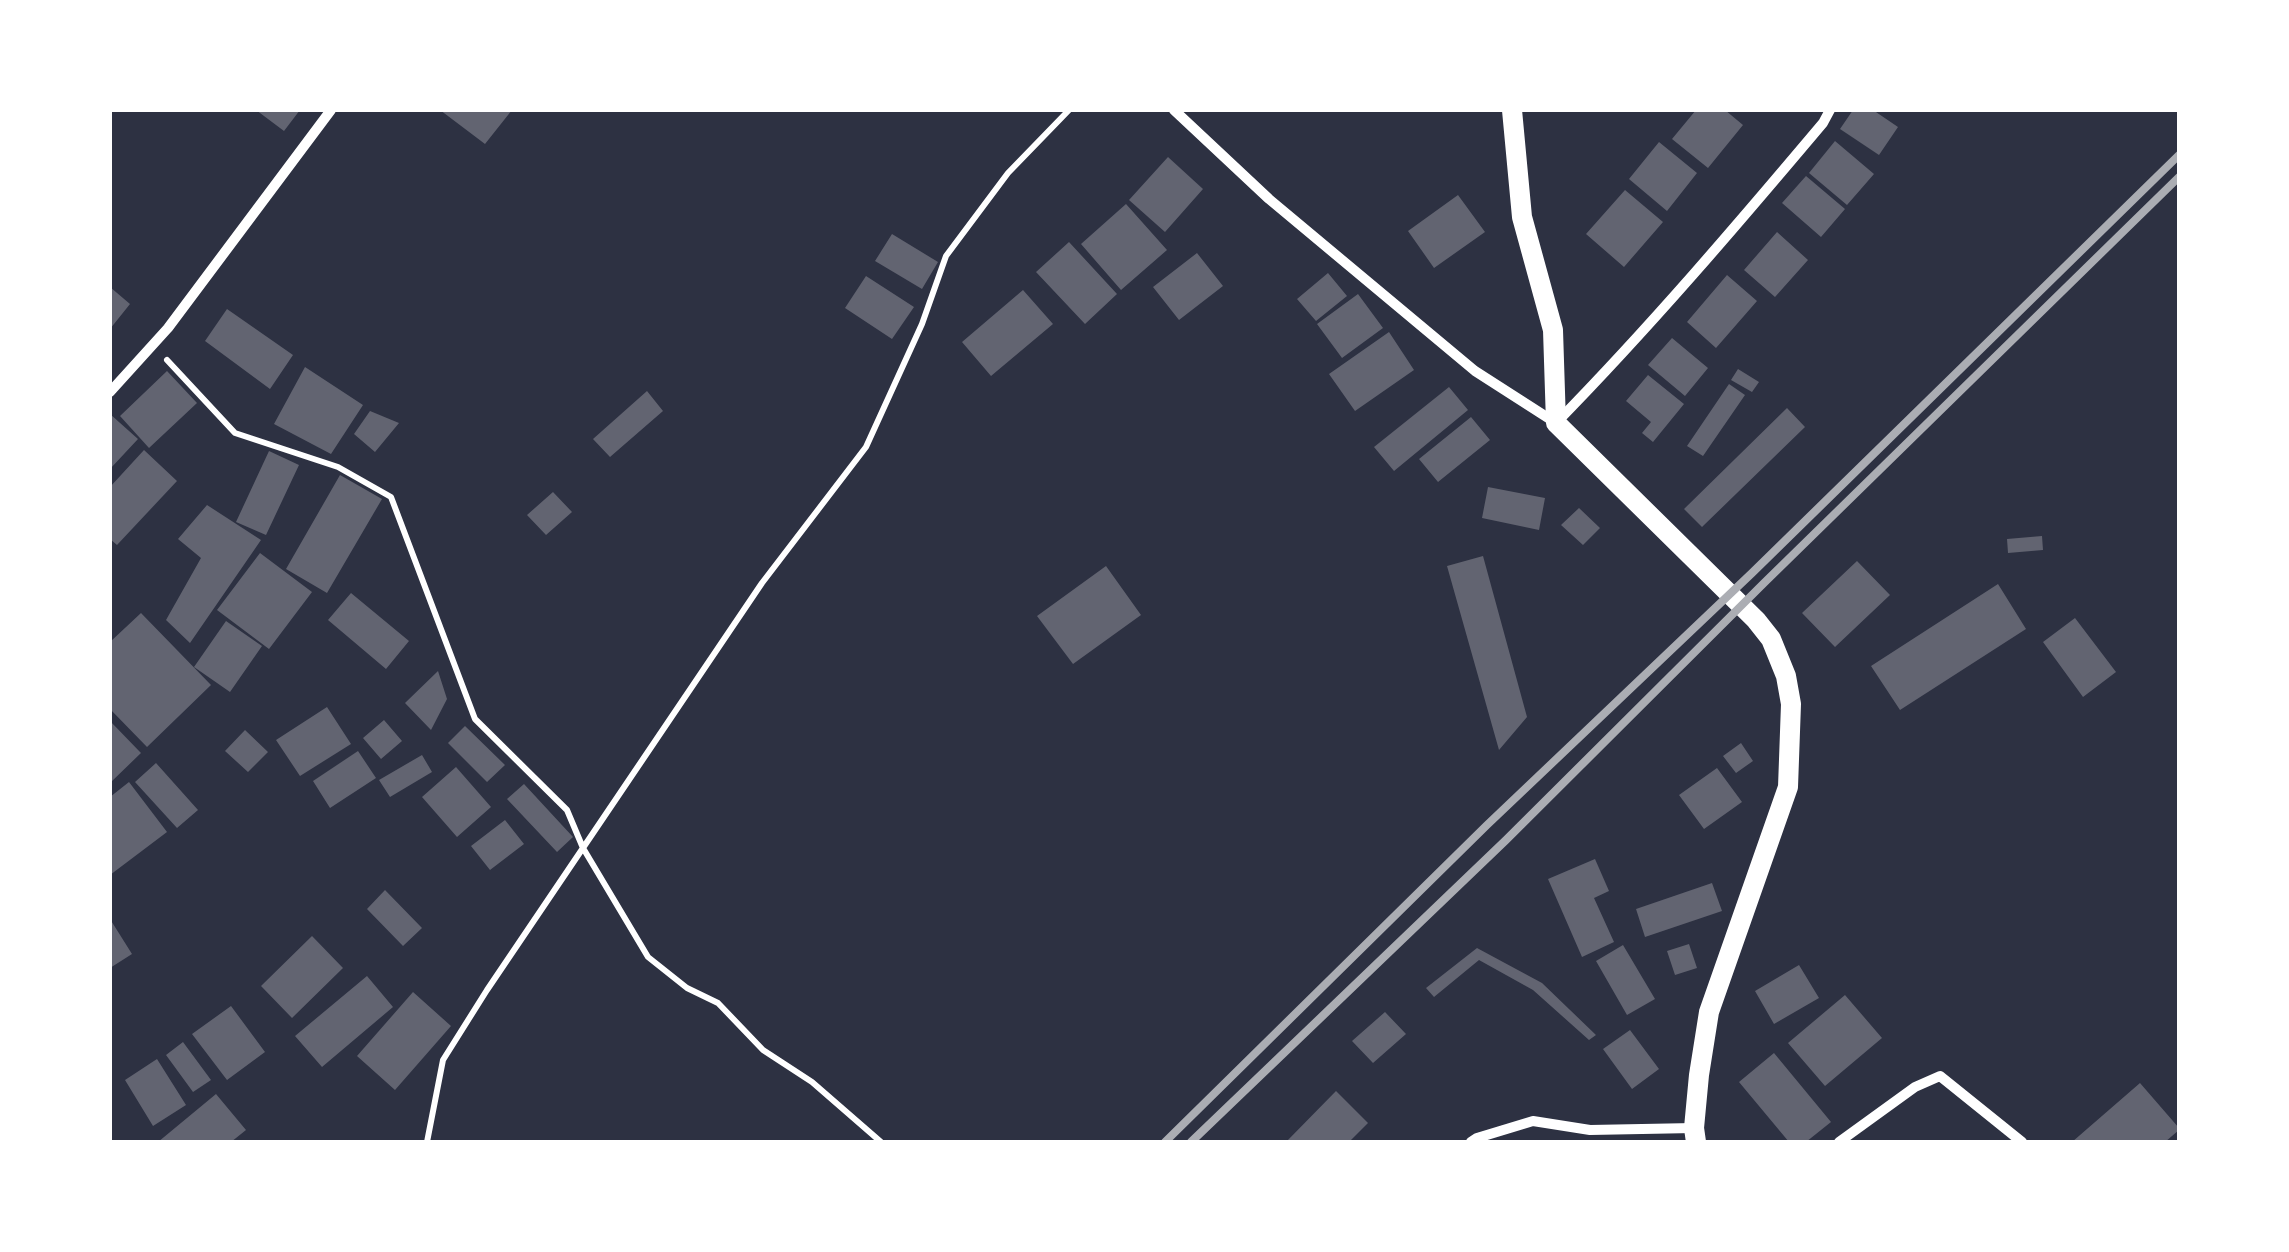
<!DOCTYPE html>
<html>
<head>
<meta charset="utf-8">
<style>
	body { margin:0 }
	#map { position:relative; width:2289px; height:1252px; overflow:hidden; background:#2d3142; font-family:Rubik,sans-serif }
	canvas { display:block }
	.frame { position:absolute; inset:0; border:112px solid #fff; pointer-events:none }
</style>
</head>
<body>
<div id="map">
<canvas width="2289" height="1252"></canvas>
<div class="frame"></div>
</div>
<script>
const c = document.querySelector('canvas').getContext('2d');
c.lineJoin = 'round';
function fillPath(path, color) {
  c.fillStyle = color;
  c.fill(path, 'evenodd');
}
function trace(path, color, width, dash) {
  c.strokeStyle = color;
  c.lineWidth = width;
  c.lineCap = dash ? 'butt' : 'round';
  c.setLineDash(dash || []);
  c.stroke(path);
}
const building = new Path2D(`
	M256,110H300L284,131Z
	M440,110H512L485,144Z
	M1696,110H1725L1743,125L1708,168L1672,139Z
	M1853,110H1873L1898,127L1879,155L1840,129Z
	M1835,141L1874,174L1847,205L1809,173Z
	M1659,142L1697,173L1667,211L1629,179Z
	M1168,157L1203,189L1165,232L1129,200Z
	M1806,176L1845,209L1821,237L1782,203Z
	M1625,190L1663,222L1624,267L1586,234Z
	M1458,195L1485,232L1434,268L1408,231Z
	M1126,204L1167,250L1121,290L1081,244Z
	M1777,232L1808,260L1775,297L1744,270Z
	M892,234L938,262L922,289L875,261Z
	M1069,242L1117,294L1085,324L1036,272Z
	M1197,253L1223,286L1179,320L1153,287Z
	M1328,273L1347,296L1316,321L1297,299Z
	M1727,275L1757,301L1716,348L1687,322Z
	M866,276L914,307L892,339L845,308Z
	M110,287L130,304L110,329Z
	M1023,290L1053,324L991,376L962,342Z
	M1358,294L1383,328L1342,358L1317,324Z
	M227,309L293,355L270,389L205,341Z
	M1389,332L1414,370L1355,411L1329,374Z
	M1672,338L1708,368L1685,396L1648,365Z
	M305,367L363,405L331,454L274,424Z
	M1738,369L1759,382L1752,392L1731,380Z
	M167,371L197,403L149,448L120,416Z
	M1648,375L1684,404L1653,442L1642,433L1651,422L1626,401Z
	M1729,384L1745,395L1703,456L1687,446Z
	M1449,387L1468,410L1394,471L1374,447Z
	M647,391L663,411L610,457L593,439Z
	M1787,408L1805,427L1702,527L1684,509Z
	M370,411L399,423L375,452L354,434Z
	M110,414L138,439L110,469Z
	M1471,417L1490,440L1438,482L1419,459Z
	M144,450L177,481L117,545L110,539V487Z
	M269,451L299,465L266,535L236,522Z
	M340,475L382,499L327,593L286,569Z
	M1488,487L1545,498L1539,530L1482,518Z
	M553,492L572,512L546,535L527,515Z
	M207,505L261,540L190,643L166,620L201,558L178,539Z
	M1579,508L1600,528L1583,545L1561,525Z
	M2042,536L2043,550L2008,553L2007,539Z
	M260,553L312,592L269,649L217,610Z
	M1483,556L1527,717L1499,750L1447,566Z
	M1857,561L1890,595L1835,647L1802,613Z
	M1106,566L1141,615L1073,664L1037,616Z
	M1998,584L2026,629L1900,710L1871,666Z
	M351,593L409,641L386,669L328,620Z
	M141,613L211,685L147,747L110,709V642Z
	M2075,618L2116,672L2083,697L2043,642Z
	M226,621L262,646L230,692L194,667Z
	M438,671L447,699L431,730L405,703Z
	M327,707L351,744L300,776L276,740Z
	M384,720L402,741L381,759L363,738Z
	M110,721L141,753L110,783Z
	M465,726L505,765L487,782L448,743Z
	M245,730L268,752L248,772L225,751Z
	M1741,743L1753,761L1736,773L1723,756Z
	M358,751L376,778L330,808L313,781Z
	M422,755L432,772L390,797L379,780Z
	M156,763L198,810L177,828L135,782Z
	M456,767L491,807L457,837L422,797Z
	M1717,768L1742,802L1704,829L1679,795Z
	M129,782L167,832L110,875V797Z
	M524,784L573,837L557,852L507,799Z
	M505,820L524,844L490,870L471,846Z
	M1595,859L1609,891L1594,898L1614,942L1582,957L1548,879Z
	M1712,883L1722,911L1645,937L1636,909Z
	M385,890L422,928L403,946L367,909Z
	M110,919L132,954L110,968Z
	M312,936L343,968L292,1018L261,986Z
	M1689,944L1697,968L1675,975L1667,951Z
	M1623,945L1655,999L1627,1015L1596,961Z
	M1477,948L1542,983L1596,1035L1589,1040L1533,990L1479,960L1434,997L1426,988Z
	M1799,965L1819,998L1774,1024L1755,991Z
	M367,976L393,1007L322,1067L295,1036Z
	M413,992L451,1026L395,1090L357,1056Z
	M1845,995L1882,1038L1825,1086L1788,1043Z
	M231,1006L265,1052L227,1080L192,1034Z
	M1385,1012L1406,1034L1373,1063L1352,1041Z
	M1630,1030L1659,1069L1632,1089L1603,1049Z
	M183,1042L211,1080L193,1092L166,1055Z
	M1774,1053L1831,1122L1806,1142H1789L1739,1082Z
	M157,1059L186,1105L153,1126L125,1080Z
	M2140,1083L2179,1128V1130L2165,1142H2072Z
	M1336,1091L1368,1123L1349,1142H1286Z
	M216,1094L246,1130L231,1142H158Z`);
const path = new Path2D(`
	M167,360L235,433L338,467L391,497L475,719L567,810L583,848L648,957L687,988L718,1003L763,1050L812,1082L881,1142
	M427,1142L443,1060L487,990L762,583L866,447L922,324L946,256L1008,173L1069,110`);
const minor = new Path2D(`
	M1174,110L1269,199L1475,371L1556,423C1650,327 1737,225 1823,123L1830,110
	M110,392L168,328L331,110
	M1471,1142L1477,1138L1533,1121L1590,1130L1694,1128
	M1839,1142L1915,1087L1940,1076L2022,1142`);
const secondary = new Path2D(`
	M1512,110L1522,217L1553,330L1556,423L1756,620L1771,639L1786,676L1791,704L1788,787L1709,1012L1699,1075L1694,1128L1696,1142`);
const rail = new Path2D(`
	M1165,1142L1487,825L1752,573L2179,155
	M1191,1142L1506,840L1764,583L2179,177`);
fillPath(building, '#626471');
trace(path, '#fff', 6);
trace(minor, '#fff', 10);
trace(secondary, '#fff', 20);
trace(rail, '#abadb3', 8);
</script>
</body>
</html>
